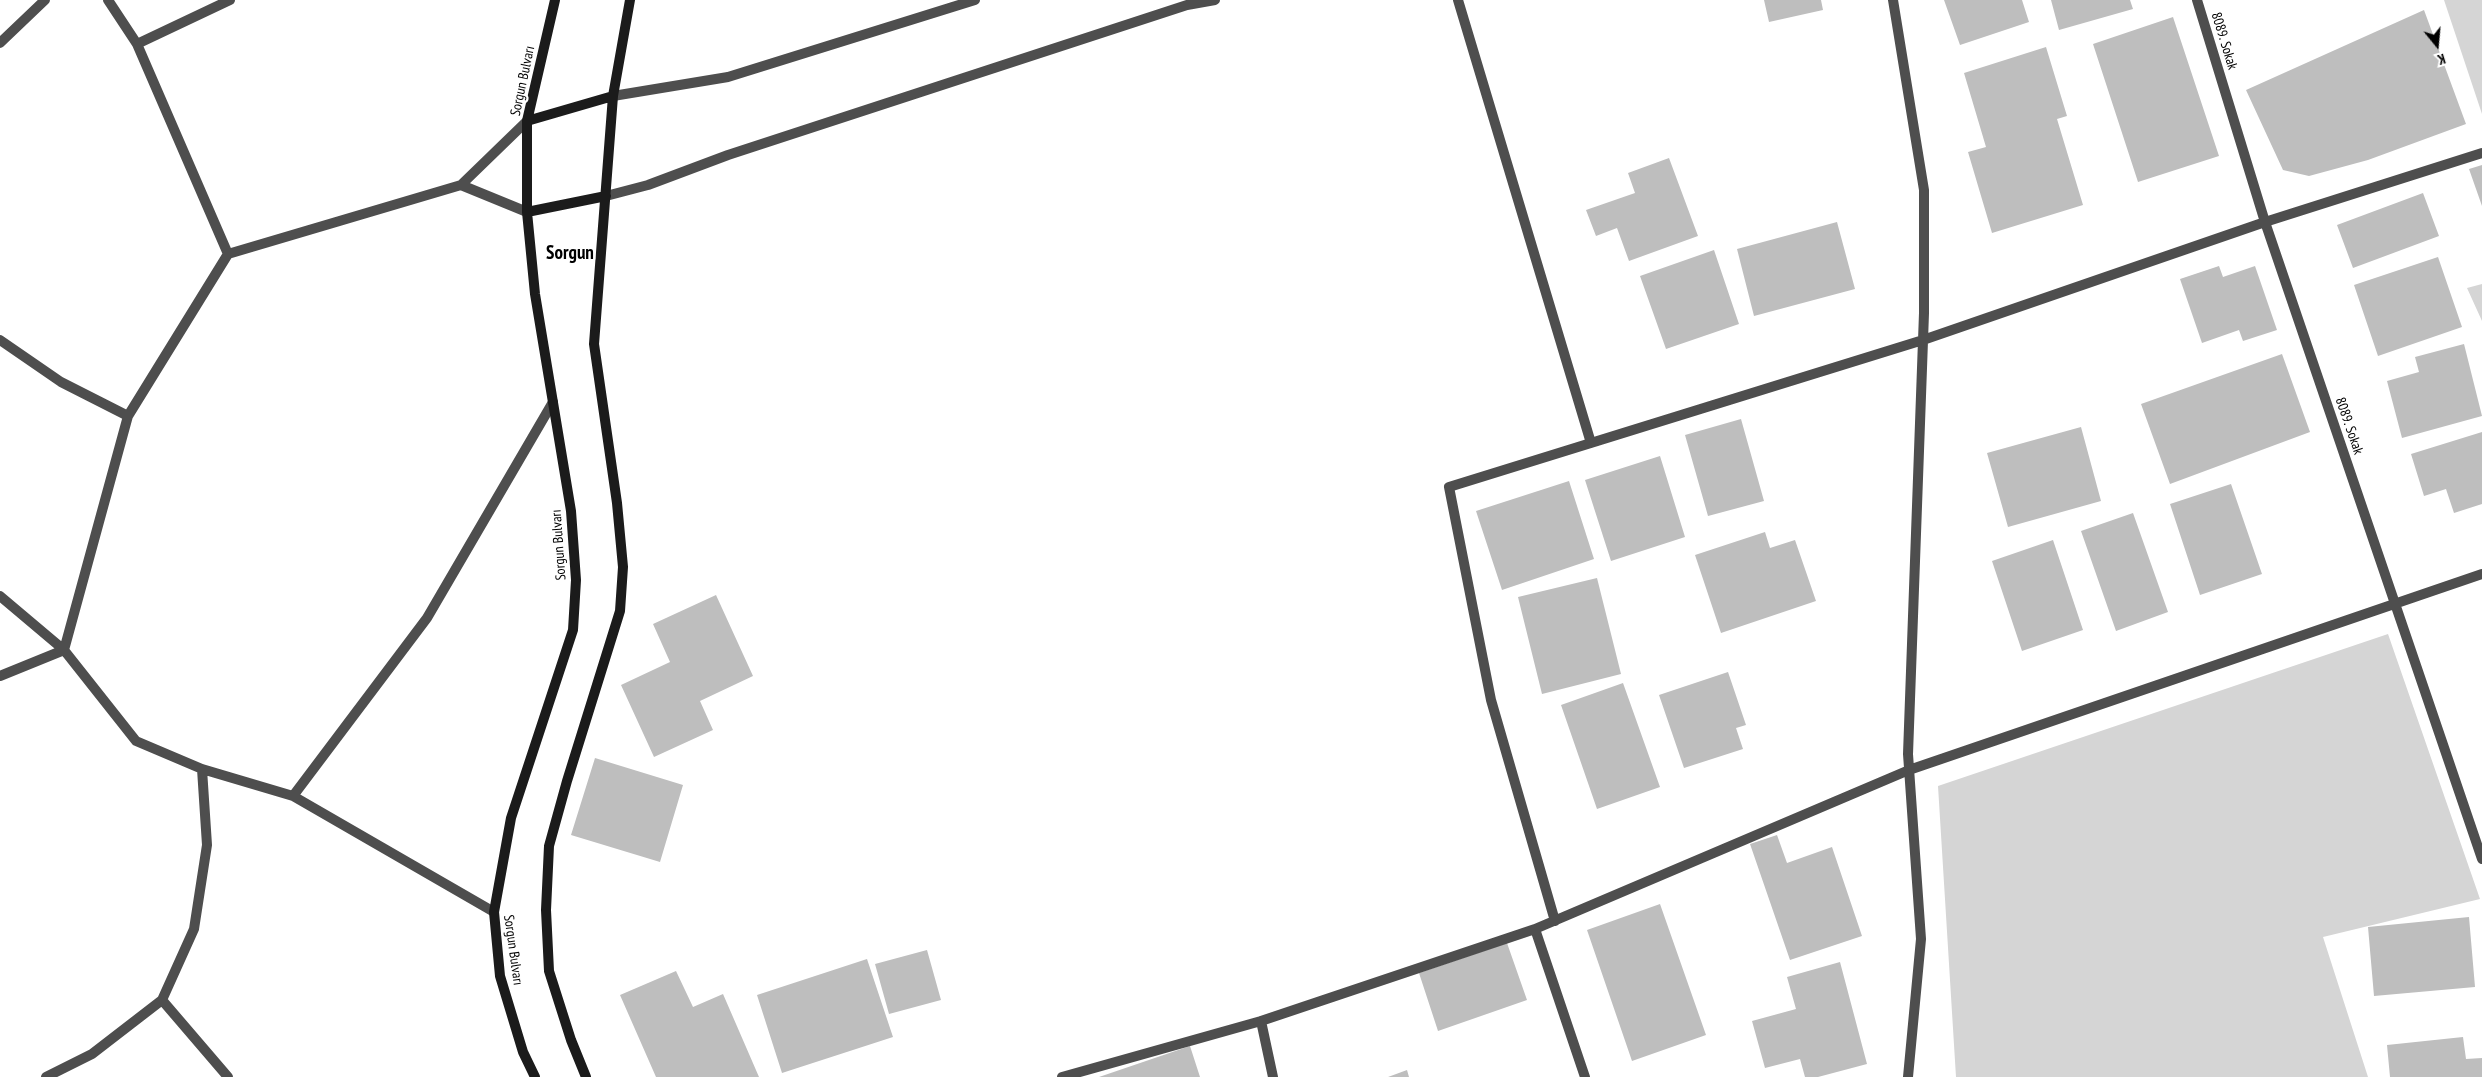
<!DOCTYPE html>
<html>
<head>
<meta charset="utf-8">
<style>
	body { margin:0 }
	#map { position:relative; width:2482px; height:1077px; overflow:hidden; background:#fff; font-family:"PT Sans Narrow",sans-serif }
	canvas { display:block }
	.north { position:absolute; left:2412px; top:20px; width:50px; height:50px; -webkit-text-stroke:4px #fff; paint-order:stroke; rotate:163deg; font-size:14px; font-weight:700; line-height:20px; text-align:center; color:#000 }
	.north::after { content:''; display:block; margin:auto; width:18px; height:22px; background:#000; clip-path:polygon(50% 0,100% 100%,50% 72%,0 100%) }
</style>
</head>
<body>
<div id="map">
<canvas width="2482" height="1077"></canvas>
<div class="north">K</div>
</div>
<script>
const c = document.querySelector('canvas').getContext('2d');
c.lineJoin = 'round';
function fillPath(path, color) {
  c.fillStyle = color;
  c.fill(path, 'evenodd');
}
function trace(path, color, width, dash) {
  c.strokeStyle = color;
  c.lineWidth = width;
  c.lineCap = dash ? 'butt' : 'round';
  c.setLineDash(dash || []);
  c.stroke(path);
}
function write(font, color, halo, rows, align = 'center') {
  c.font = font + ' "PT Sans Narrow",sans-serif';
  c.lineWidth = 4.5;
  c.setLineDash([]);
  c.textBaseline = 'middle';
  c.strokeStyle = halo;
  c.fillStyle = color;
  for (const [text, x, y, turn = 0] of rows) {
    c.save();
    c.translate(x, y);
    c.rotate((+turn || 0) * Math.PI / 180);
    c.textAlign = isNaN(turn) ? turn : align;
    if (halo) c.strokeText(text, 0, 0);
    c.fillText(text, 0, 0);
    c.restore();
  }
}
const green = new Path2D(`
	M2444,0H2482V114Z
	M2482,284V321L2467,288Z
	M2388,634L2480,899L2323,937L2368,1077H1956L1938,786Z`);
const building = new Path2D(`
	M1764,0H1821L1823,10L1769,22Z
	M1944,0H2022L2029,22L1960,45Z
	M2051,0H2130L2133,9L2059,30Z
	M2424,10L2466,124L2368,160L2309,176L2283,170L2246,90Z
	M2173,17L2219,156L2138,182L2093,44Z
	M2046,47L2067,116L2057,119L2083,205L1992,233L1968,152L1986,147L1964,73Z
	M1669,158L1698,236L1629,261L1617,228L1596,236L1586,210L1635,193L1628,173Z
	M2482,165V206L2469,169Z
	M2423,193L2439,236L2353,268L2337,225Z
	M1837,222L1855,289L1754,316L1737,249Z
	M1714,250L1739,324L1666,349L1640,276Z
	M2438,257L2462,327L2378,356L2354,285Z
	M2219,266L2223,277L2255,266L2277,330L2243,341L2239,330L2202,343L2180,279Z
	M2464,344L2482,416L2402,438L2387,381L2419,372L2415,357Z
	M2282,354L2310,432L2170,484L2141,404Z
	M1741,419L1764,501L1708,516L1685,435Z
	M2081,427L2101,501L2008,527L1987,453Z
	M2482,432V504L2454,513L2446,489L2424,496L2411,454Z
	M1660,456L1685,537L1611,561L1585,480Z
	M1569,481L1594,559L1502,590L1476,511Z
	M2231,484L2262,574L2200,595L2170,504Z
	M2133,513L2168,612L2116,631L2081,531Z
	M1765,532L1770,548L1795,540L1816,601L1721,633L1695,555Z
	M2053,540L2083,630L2022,651L1992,561Z
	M1597,578L1621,674L1542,694L1518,597Z
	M716,595L753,676L700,701L713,730L654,757L621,685L670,662L653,624Z
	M1728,672L1746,725L1736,728L1743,749L1684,768L1659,695Z
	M1623,683L1660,787L1597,809L1561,705Z
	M595,758L683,785L660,862L571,835Z
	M1777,835L1787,863L1832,847L1862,936L1790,960L1750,844Z
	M1660,904L1706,1035L1632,1061L1587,930Z
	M2469,917L2475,987L2374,996L2368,927Z
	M1507,943L1527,1000L1438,1031L1419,973Z
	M927,950L941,1000L889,1014L875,964Z
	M867,959L893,1037L782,1073L757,995Z
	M1840,962L1867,1064L1818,1077H1805L1800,1059L1765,1068L1752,1021L1796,1009L1787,977Z
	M676,971L693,1007L723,994L759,1077H656L620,995Z
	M2463,1037L2466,1059L2482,1058V1077H2390L2387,1045Z
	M1190,1046L1200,1077H1099Z
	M1407,1070L1409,1077H1388Z`);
const minor = new Path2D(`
	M108,0L137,44L228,254
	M1458,0L1591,443
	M1893,0L1924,190V313L1908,754L1921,939L1908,1077
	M2197,0L2265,222L2482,859
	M0,43L45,0
	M137,44L230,0
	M527,121L461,185L228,254L128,416L64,650L136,741L202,769L293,796L427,618L553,402
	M461,185L527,212
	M0,340L61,382L128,416
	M0,596L64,650L0,676
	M293,796L494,912
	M1555,921L1491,700L1449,487L1923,340L2265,222L2482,153
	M1535,929L1585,1077
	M162,1000L228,1077
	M1261,1021L1273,1077
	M46,1077L92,1054L162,1000L194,929L207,845L202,769
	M1062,1077L1261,1021L1535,929L1909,770L2482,574`);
const tertiary = new Path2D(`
	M613,96L728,77L975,0
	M606,196L648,185L728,155L1187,5L1215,0`);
const secondary = new Path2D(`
	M527,121L613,96
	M527,212L606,196
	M535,1077L523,1052L500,976L494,912L511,818L573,630L576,580L571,511L535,294L527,212V121L555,0
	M586,1077L571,1040L549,971L546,910L549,846L567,781L620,611L623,567L617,503L594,344L613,96L630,0`);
const streetNames = [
	["8089. Sokak",2224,41,73],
	["Sorgun Bulvarı",523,81,-78],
	["8089. Sokak",2349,426,71],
	["Sorgun Bulvarı",559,545,-94],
	["Sorgun Bulvarı",513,950,82]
];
const districtNames = [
	["Sorgun",570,254]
];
fillPath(green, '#d5d5d5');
fillPath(building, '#bebebe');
trace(minor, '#4e4e4e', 10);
trace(tertiary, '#4e4e4e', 10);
trace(secondary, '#1b1b1b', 10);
write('14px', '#000', '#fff', streetNames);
write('bold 19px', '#000', '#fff', districtNames);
</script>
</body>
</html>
